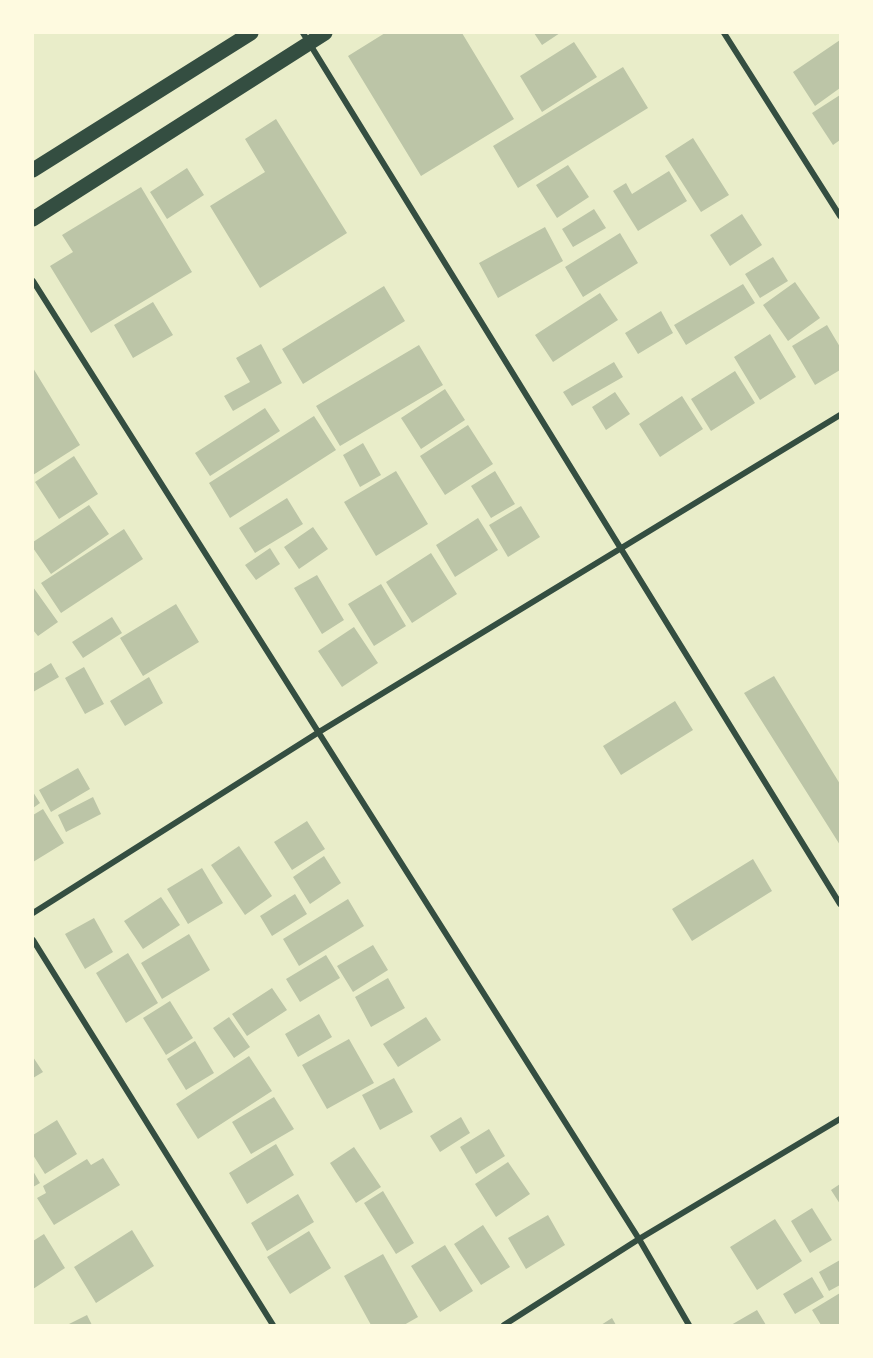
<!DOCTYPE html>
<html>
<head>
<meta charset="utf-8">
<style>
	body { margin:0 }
	#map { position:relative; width:873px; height:1358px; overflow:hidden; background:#e9edc9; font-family:Overpass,sans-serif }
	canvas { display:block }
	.frame { position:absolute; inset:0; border:34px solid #fefae0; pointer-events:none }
</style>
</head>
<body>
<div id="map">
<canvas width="873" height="1358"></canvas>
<div class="frame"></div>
</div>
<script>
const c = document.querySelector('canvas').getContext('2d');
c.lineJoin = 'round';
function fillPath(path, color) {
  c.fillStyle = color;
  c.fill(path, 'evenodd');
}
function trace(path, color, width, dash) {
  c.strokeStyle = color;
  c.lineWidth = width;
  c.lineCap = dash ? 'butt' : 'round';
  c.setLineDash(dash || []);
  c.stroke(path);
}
const building = new Path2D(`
	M385,33H462L514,119L421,176L348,56Z
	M534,33H560L542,45Z
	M840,40V88L815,106L793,72Z
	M574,42L597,77L542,112L520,76Z
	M623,67L648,108L518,188L493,146Z
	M840,95V140L833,145L812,113Z
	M276,119L347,233L260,288L210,206L265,172L245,139Z
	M693,138L729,195L701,212L665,156Z
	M568,165L589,197L557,218L536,185Z
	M187,168L204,195L167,219L150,192Z
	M669,171L687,201L638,231L613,191L626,183L632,194Z
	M141,187L192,272L91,333L50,266L73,252L62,235Z
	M594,209L606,228L573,247L562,229Z
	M742,214L762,245L730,266L710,235Z
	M545,227L563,261L498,298L479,263Z
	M620,233L638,263L583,297L565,267Z
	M773,257L788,281L760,298L745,274Z
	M795,282L820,318L788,341L763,305Z
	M743,284L755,303L686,345L674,325Z
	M384,286L405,321L303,384L282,349Z
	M600,293L618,320L553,362L535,335Z
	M153,302L173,335L133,358L114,325Z
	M661,311L673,333L638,354L625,333Z
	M827,325L840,347V370L815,385L792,346Z
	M770,334L796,377L760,400L734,357Z
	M261,344L282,383L233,411L224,396L250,382L236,358Z
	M419,345L443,385L340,446L316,406Z
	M614,362L623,377L572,406L563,392Z
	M33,368L80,445L33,475Z
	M735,371L755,403L711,431L691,399Z
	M445,389L465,420L421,449L401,418Z
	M615,392L630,414L606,430L592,407Z
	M682,396L703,429L660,457L639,424Z
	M265,408L280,431L210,476L195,453Z
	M314,416L336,450L230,518L209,483Z
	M468,425L493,464L445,495L420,456Z
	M363,443L381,475L360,487L343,455Z
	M74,456L98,494L59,519L35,482Z
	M396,471L428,524L376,556L344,502Z
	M495,471L515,504L491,518L471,486Z
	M287,498L303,524L255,553L239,528Z
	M89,505L109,534L51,574L33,548V542Z
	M521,506L540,537L508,557L489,525Z
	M478,518L498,550L455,577L436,545Z
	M313,527L328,549L299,569L284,547Z
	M124,529L143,559L61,613L41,583Z
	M270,548L280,564L256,580L245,565Z
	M431,553L457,594L412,623L386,582Z
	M317,575L344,620L322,634L294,588Z
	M381,584L406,626L374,646L348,604Z
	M33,587L58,622L38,636L33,630Z
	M176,604L199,642L143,676L120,638Z
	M112,617L122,633L83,658L72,642Z
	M354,627L378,663L342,687L318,651Z
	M51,663L59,677L33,692V674Z
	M84,667L104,704L85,714L65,678Z
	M774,676L840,784V845L744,693Z
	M149,677L163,703L125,726L110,701Z
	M675,701L693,730L621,775L603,746Z
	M78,768L90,789L51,812L39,790Z
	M33,792L40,803L33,808Z
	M93,797L101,814L66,832L58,815Z
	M43,809L64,843L33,862V815Z
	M307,821L325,849L292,870L274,842Z
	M239,846L272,896L245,915L211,865Z
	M324,856L341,883L310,904L293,877Z
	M753,859L772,891L692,941L672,909Z
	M202,868L223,903L188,924L167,889Z
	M295,894L307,914L272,936L260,916Z
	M161,897L180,925L143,949L124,921Z
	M348,899L364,926L299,966L283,939Z
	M94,918L113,952L85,969L65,934Z
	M189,934L210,970L162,999L141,963Z
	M373,945L388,970L353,992L337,966Z
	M128,953L158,1003L126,1023L96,973Z
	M326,955L340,978L300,1002L286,979Z
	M388,978L405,1008L371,1027L355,997Z
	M272,988L287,1010L247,1036L232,1014Z
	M170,1001L193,1038L166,1055L143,1018Z
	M319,1014L332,1037L298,1057L285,1034Z
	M229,1017L250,1047L234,1058L213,1028Z
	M426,1017L441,1040L398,1067L383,1044Z
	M349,1039L374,1083L327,1109L302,1065Z
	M195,1041L214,1073L186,1090L167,1059Z
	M249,1056L272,1091L198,1139L176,1104Z
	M33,1057L43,1072L33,1078Z
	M394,1078L413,1112L380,1130L362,1095Z
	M274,1097L294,1129L251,1154L232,1122Z
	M461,1117L470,1133L440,1152L430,1136Z
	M57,1120L77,1154L45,1174L33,1155V1135Z
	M489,1129L505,1156L476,1174L460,1147Z
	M276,1144L294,1175L247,1204L229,1173Z
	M354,1147L381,1187L356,1203L330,1163Z
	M103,1158L120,1185L54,1225L37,1198L46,1193L43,1186L87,1159L91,1165Z
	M508,1162L530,1194L496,1217L475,1184Z
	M33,1171L40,1183L33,1187Z
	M840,1184V1204L831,1190Z
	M383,1191L414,1243L396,1254L364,1203Z
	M298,1194L314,1222L267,1251L251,1223Z
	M812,1208L832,1240L810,1253L791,1221Z
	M548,1215L565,1245L526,1269L508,1238Z
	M775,1219L802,1261L757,1290L730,1247Z
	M483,1225L510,1267L481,1285L454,1244Z
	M132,1230L154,1266L96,1303L74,1267Z
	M309,1231L331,1268L290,1294L267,1257Z
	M44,1234L65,1268L33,1289V1241Z
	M445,1245L473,1291L440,1312L411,1266Z
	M383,1254L418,1317L404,1325H371L344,1276Z
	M840,1260V1285L829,1291L819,1272Z
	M812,1277L824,1297L795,1314L783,1294Z
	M840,1293V1325H821L812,1310Z
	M757,1310L766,1325H731Z
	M87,1315L92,1325H67Z
	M612,1318L616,1325H601Z`);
const minor = new Path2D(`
	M303,33L840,904
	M724,33L840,216
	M33,281L639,1239L689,1325
	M33,913L319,732L840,415
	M33,940L273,1325
	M504,1325L639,1239L840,1119`);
const primary = new Path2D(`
	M33,170L251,33
	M33,219L325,33`);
fillPath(building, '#bcc5a7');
trace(minor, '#344e41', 6);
trace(primary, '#344e41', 15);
</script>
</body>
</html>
